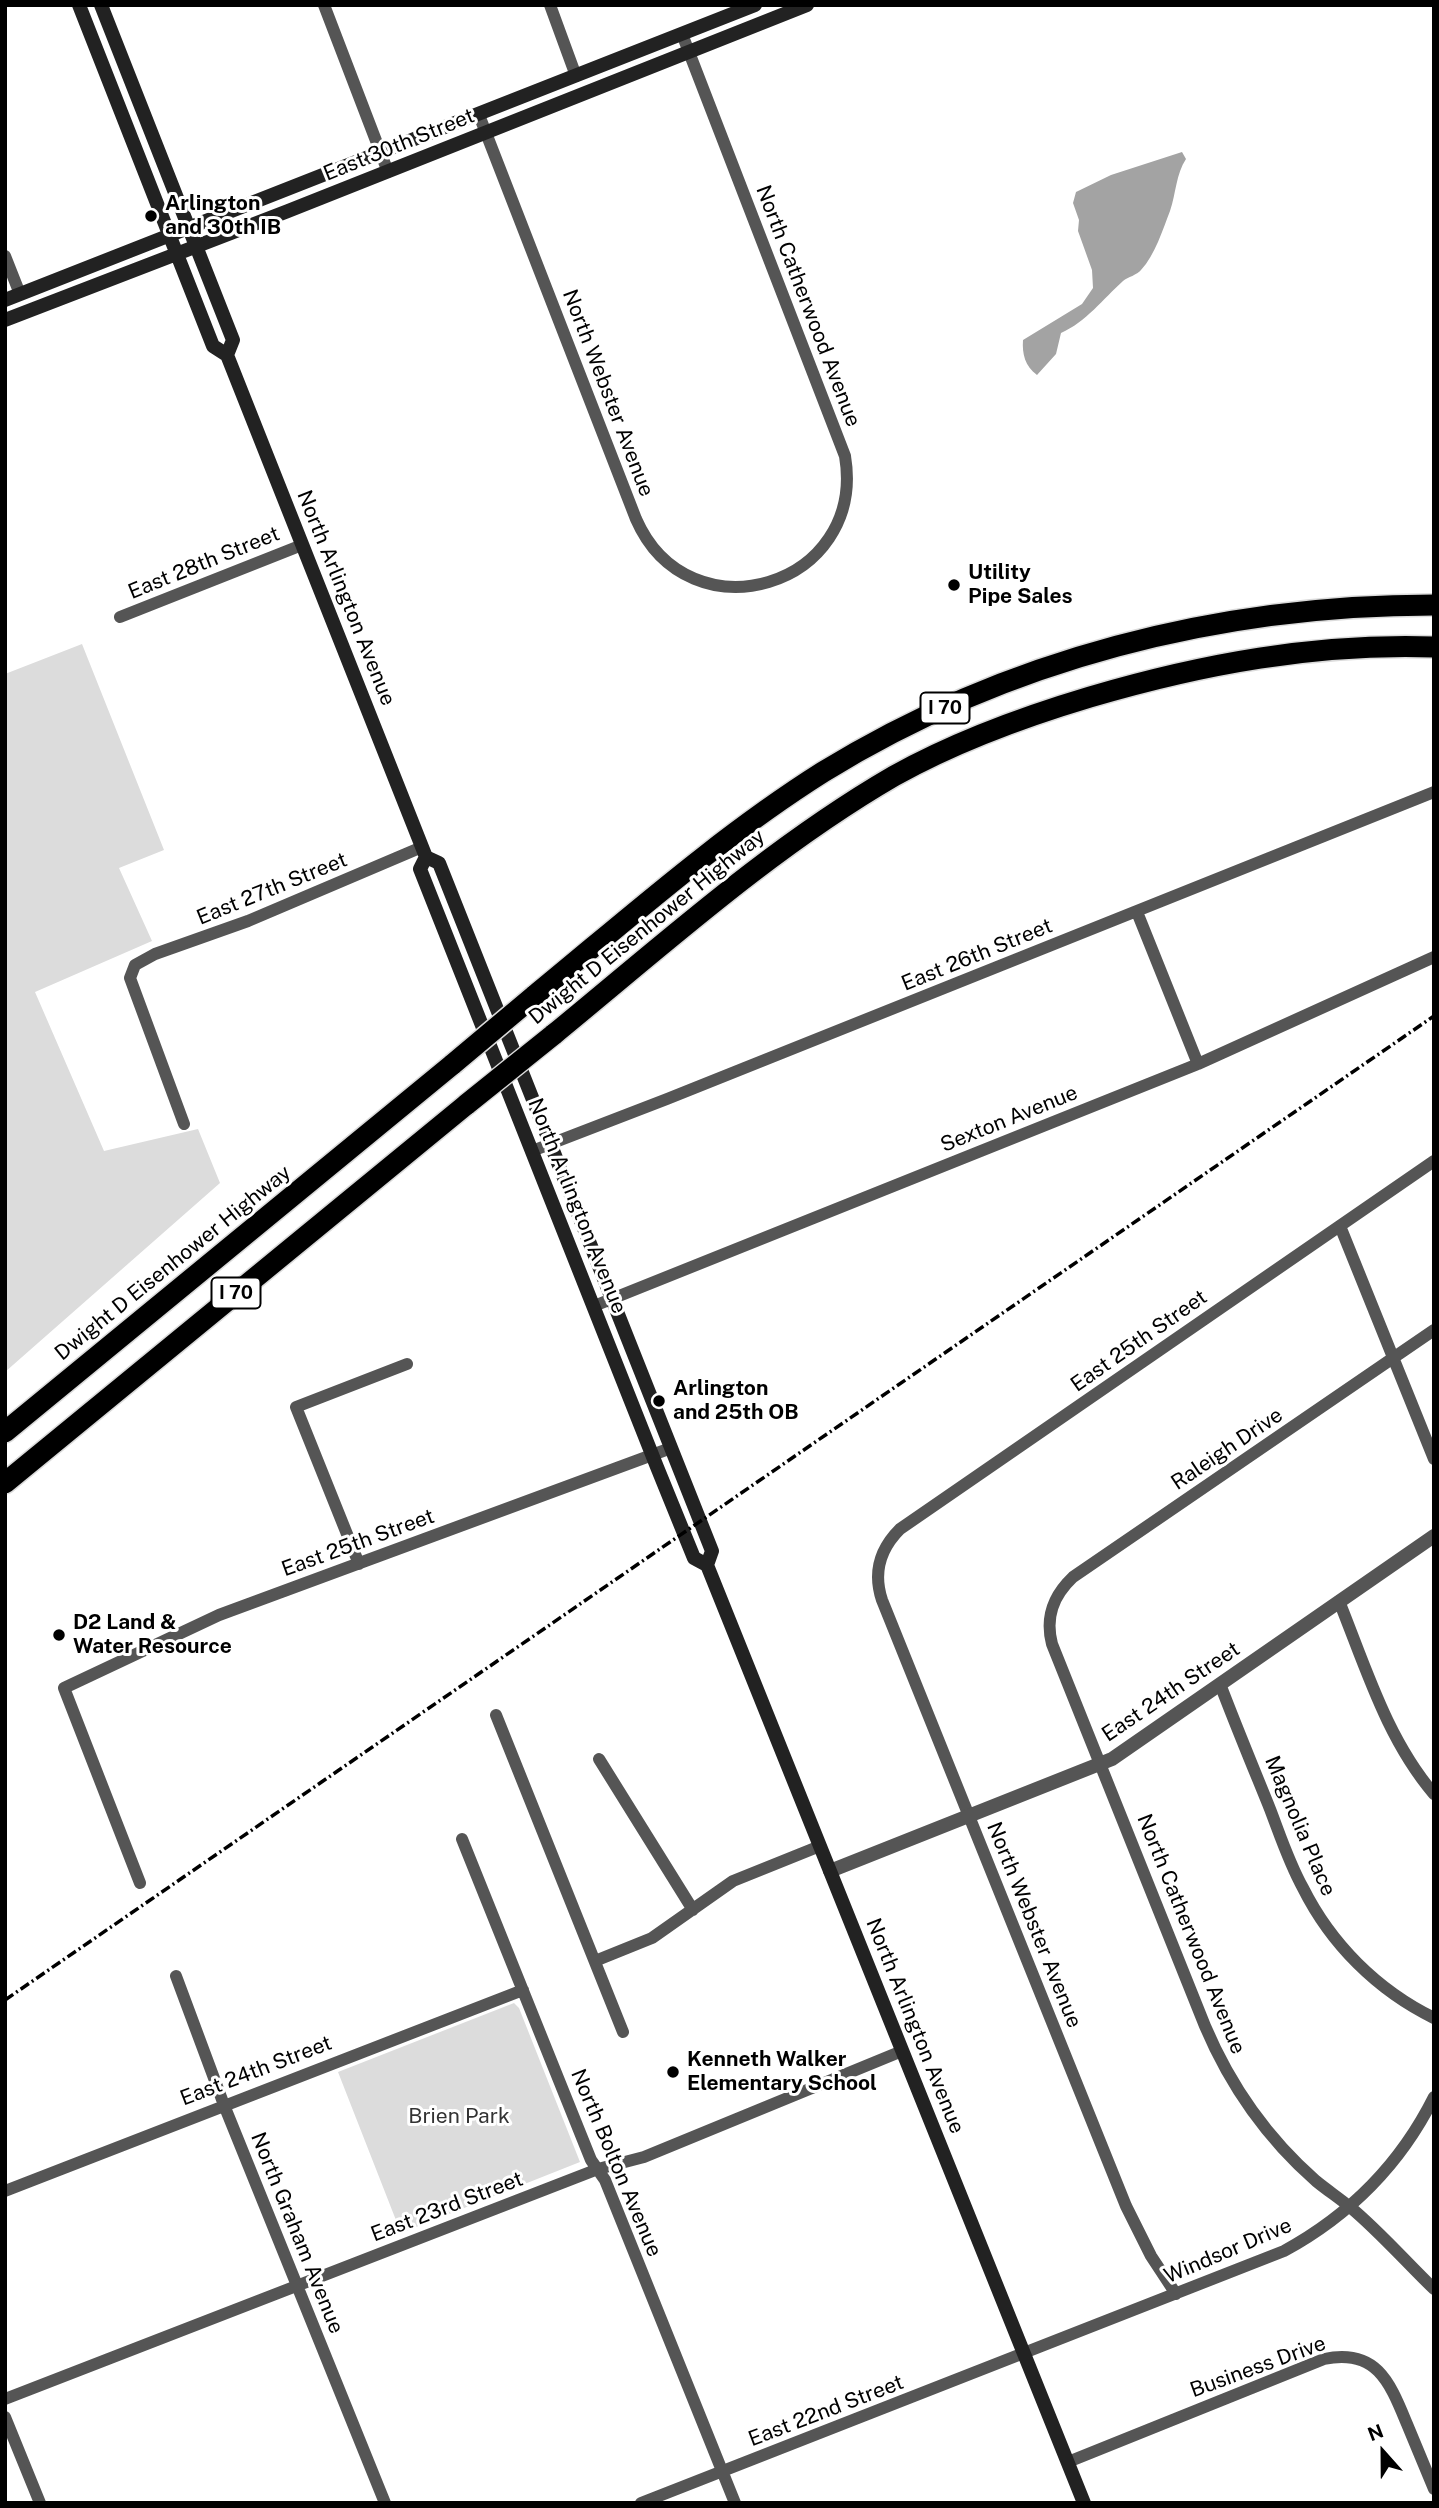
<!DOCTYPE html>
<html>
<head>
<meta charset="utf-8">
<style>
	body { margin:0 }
	#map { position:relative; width:1439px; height:2508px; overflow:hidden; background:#fff; font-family:"Public Sans",sans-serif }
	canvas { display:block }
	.frame { position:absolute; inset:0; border:7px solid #000; pointer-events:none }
	.north { position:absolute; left:1348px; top:2417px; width:70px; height:70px; -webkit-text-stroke:5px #fff; paint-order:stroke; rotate:339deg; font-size:19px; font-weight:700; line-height:28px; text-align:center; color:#000 }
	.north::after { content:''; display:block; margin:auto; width:24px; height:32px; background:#000; clip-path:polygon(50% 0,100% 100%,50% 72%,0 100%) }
</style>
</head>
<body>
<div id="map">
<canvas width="1439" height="2508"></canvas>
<div class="frame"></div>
<div class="north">N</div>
</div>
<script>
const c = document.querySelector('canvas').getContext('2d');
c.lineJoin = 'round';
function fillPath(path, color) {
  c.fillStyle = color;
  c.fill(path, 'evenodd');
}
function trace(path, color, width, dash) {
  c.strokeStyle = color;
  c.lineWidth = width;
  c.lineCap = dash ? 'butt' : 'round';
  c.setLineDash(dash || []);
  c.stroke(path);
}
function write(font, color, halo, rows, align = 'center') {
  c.font = font + ' "Public Sans",sans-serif';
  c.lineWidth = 6;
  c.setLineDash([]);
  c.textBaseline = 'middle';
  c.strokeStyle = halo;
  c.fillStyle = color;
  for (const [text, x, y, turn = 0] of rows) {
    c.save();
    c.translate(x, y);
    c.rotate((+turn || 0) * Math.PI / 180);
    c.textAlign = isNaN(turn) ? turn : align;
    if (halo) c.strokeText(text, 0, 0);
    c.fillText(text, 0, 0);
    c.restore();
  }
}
const green = new Path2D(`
	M82,644L164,850L119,868L152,941L35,992L104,1151L198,1129L220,1183L5,1372V674Z
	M514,2003L519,2008L580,2162L401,2233L338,2072Z`);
const water = new Path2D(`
	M1182,152L1186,159C1176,174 1176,193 1170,211C1163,229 1155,255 1141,270C1137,275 1128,277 1123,281C1103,299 1086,322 1061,333L1056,354L1037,375C1025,366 1022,354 1023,340L1082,304L1093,288L1092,270L1078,231L1079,220L1073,203L1076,192L1111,175Z`);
const minor = new Path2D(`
	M324,5L388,172
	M550,5L576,76
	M479,115L636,519C689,640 867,587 845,456L682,34
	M5,256L20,294
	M120,617L302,545
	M1137,912L1198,1064
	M184,1124L130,978L135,965L155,954L248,921L422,847
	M532,1151L667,1099L1434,792
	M1340,1226L1434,1459
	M594,1306L1198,1064L1434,957
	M1434,1330L1073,1577C1053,1596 1045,1617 1052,1644L1205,2026C1230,2085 1267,2138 1316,2181C1327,2190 1339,2198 1350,2207C1379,2231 1406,2262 1434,2289
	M359,1564L296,1407L407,1364
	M1339,1601C1366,1668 1387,1739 1434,1794
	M1220,1684C1236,1726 1253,1767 1270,1809C1280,1835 1289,1863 1303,1888C1331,1944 1377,1990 1434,2018
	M496,1715L623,2032
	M599,1759L693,1910
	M462,1839L591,2160L605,2180L735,2503
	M140,1883L64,1688L219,1615L671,1448
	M595,1961L652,1938L733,1881L820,1846
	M176,1976L224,2105L385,2503
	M5,2191L523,1990
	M1176,2294L1151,2256L1126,2206L882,1600C873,1573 880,1549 900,1529L1434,1161
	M5,2399L598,2169L644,2157L902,2051
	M5,2417L40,2503
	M1068,2462L1324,2359C1377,2348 1390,2383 1407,2424C1416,2446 1425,2467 1434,2489
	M641,2503L1284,2251C1350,2215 1400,2165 1434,2097`);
const tertiary = new Path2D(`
	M830,1871L1112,1759L1434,1536`);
const secondary = new Path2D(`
	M79,5L213,346L227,355L426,857L439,863L712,1551L707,1565
	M101,5L233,340L227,355
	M5,300L755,5
	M5,320L288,211L807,5
	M426,857L420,869L657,1467L694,1558L707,1565L1084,2503`);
const motorway = new Path2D(`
	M534,996C628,919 720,837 823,772C1007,659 1219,605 1434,605
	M553,1035C663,945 770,848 894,776C955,742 1023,717 1090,697C1202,664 1316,643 1434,647
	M5,1432L453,1064
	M5,1483L467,1104`);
const rail = new Path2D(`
	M5,2000L1434,1016`);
const motorwayBridge = new Path2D(`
	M453,1064L534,996
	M467,1104L553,1035`);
const markers = [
	[151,216,7,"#000"],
	[954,585,7,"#000"],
	[659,1401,7,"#000"],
	[59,1635,7,"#000"],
	[673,2072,7,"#000"]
];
const shields = [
	[945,708,49],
	[236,1293,49]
];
const shieldNames = [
	["I 70",945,708],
	["I 70",236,1293]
];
const streetNames = [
	["East 30th Street",399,145,-22],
	["North Catherwood Avenue",808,306,69],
	["North Webster Avenue",608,393,69],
	["East 28th Street",204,563,-22],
	["North Arlington Avenue",346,598,68],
	["East 27th Street",272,889,-22],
	["Dwight D Eisenhower Highway",647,927,-39],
	["East 26th Street",977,955,-22],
	["Sexton Avenue",1009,1119,-22],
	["North Arlington Avenue",577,1206,68],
	["Dwight D Eisenhower Highway",173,1263,-39],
	["East 25th Street",1139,1341,-35],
	["Raleigh Drive",1227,1449,-34],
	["East 25th Street",358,1543,-20],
	["East 24th Street",1171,1692,-34],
	["Magnolia Place",1300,1826,67],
	["North Webster Avenue",1034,1925,68],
	["North Catherwood Avenue",1191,1934,68],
	["North Arlington Avenue",915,2026,68],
	["East 24th Street",256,2071,-21],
	["North Bolton Avenue",616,2163,67],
	["East 23rd Street",447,2207,-21],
	["North Graham Avenue",297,2233,68],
	["Windsor Drive",1228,2251,-23],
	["Business Drive",1258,2367,-20],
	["East 22nd Street",826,2411,-21]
];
const poiNames = [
	["Arlington",165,204],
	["and 30th IB",165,228],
	["Utility",968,573],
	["Pipe Sales",968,597],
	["Arlington",673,1389],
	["and 25th OB",673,1413],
	["D2 Land &",73,1623],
	["Water Resource",73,1647],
	["Kenneth Walker",687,2060],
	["Elementary School",687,2084]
];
const parkNames = [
	["Brien Park",459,2117]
];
fillPath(green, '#dcdcdc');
fillPath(water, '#a3a3a3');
trace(motorway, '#dbdbdb', 24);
trace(minor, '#555', 12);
trace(tertiary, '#555', 14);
trace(secondary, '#222', 14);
trace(motorway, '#000', 21);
trace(rail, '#000', 3.5, [10, 3.5, 2, 3.5]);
trace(motorwayBridge, '#dbdbdb', 24, []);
trace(motorwayBridge, '#000', 21);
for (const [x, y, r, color] of markers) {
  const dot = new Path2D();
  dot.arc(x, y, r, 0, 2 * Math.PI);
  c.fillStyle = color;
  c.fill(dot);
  trace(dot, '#fff', 2.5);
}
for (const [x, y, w] of shields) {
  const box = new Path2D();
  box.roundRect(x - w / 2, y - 15.5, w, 31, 5);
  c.fillStyle = '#fff';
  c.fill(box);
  trace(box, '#000', 2);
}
write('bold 19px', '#000', null, shieldNames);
write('21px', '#000', '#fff', streetNames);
write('bold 21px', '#000', '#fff', poiNames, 'left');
write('21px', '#333', '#fff', parkNames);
</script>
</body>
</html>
